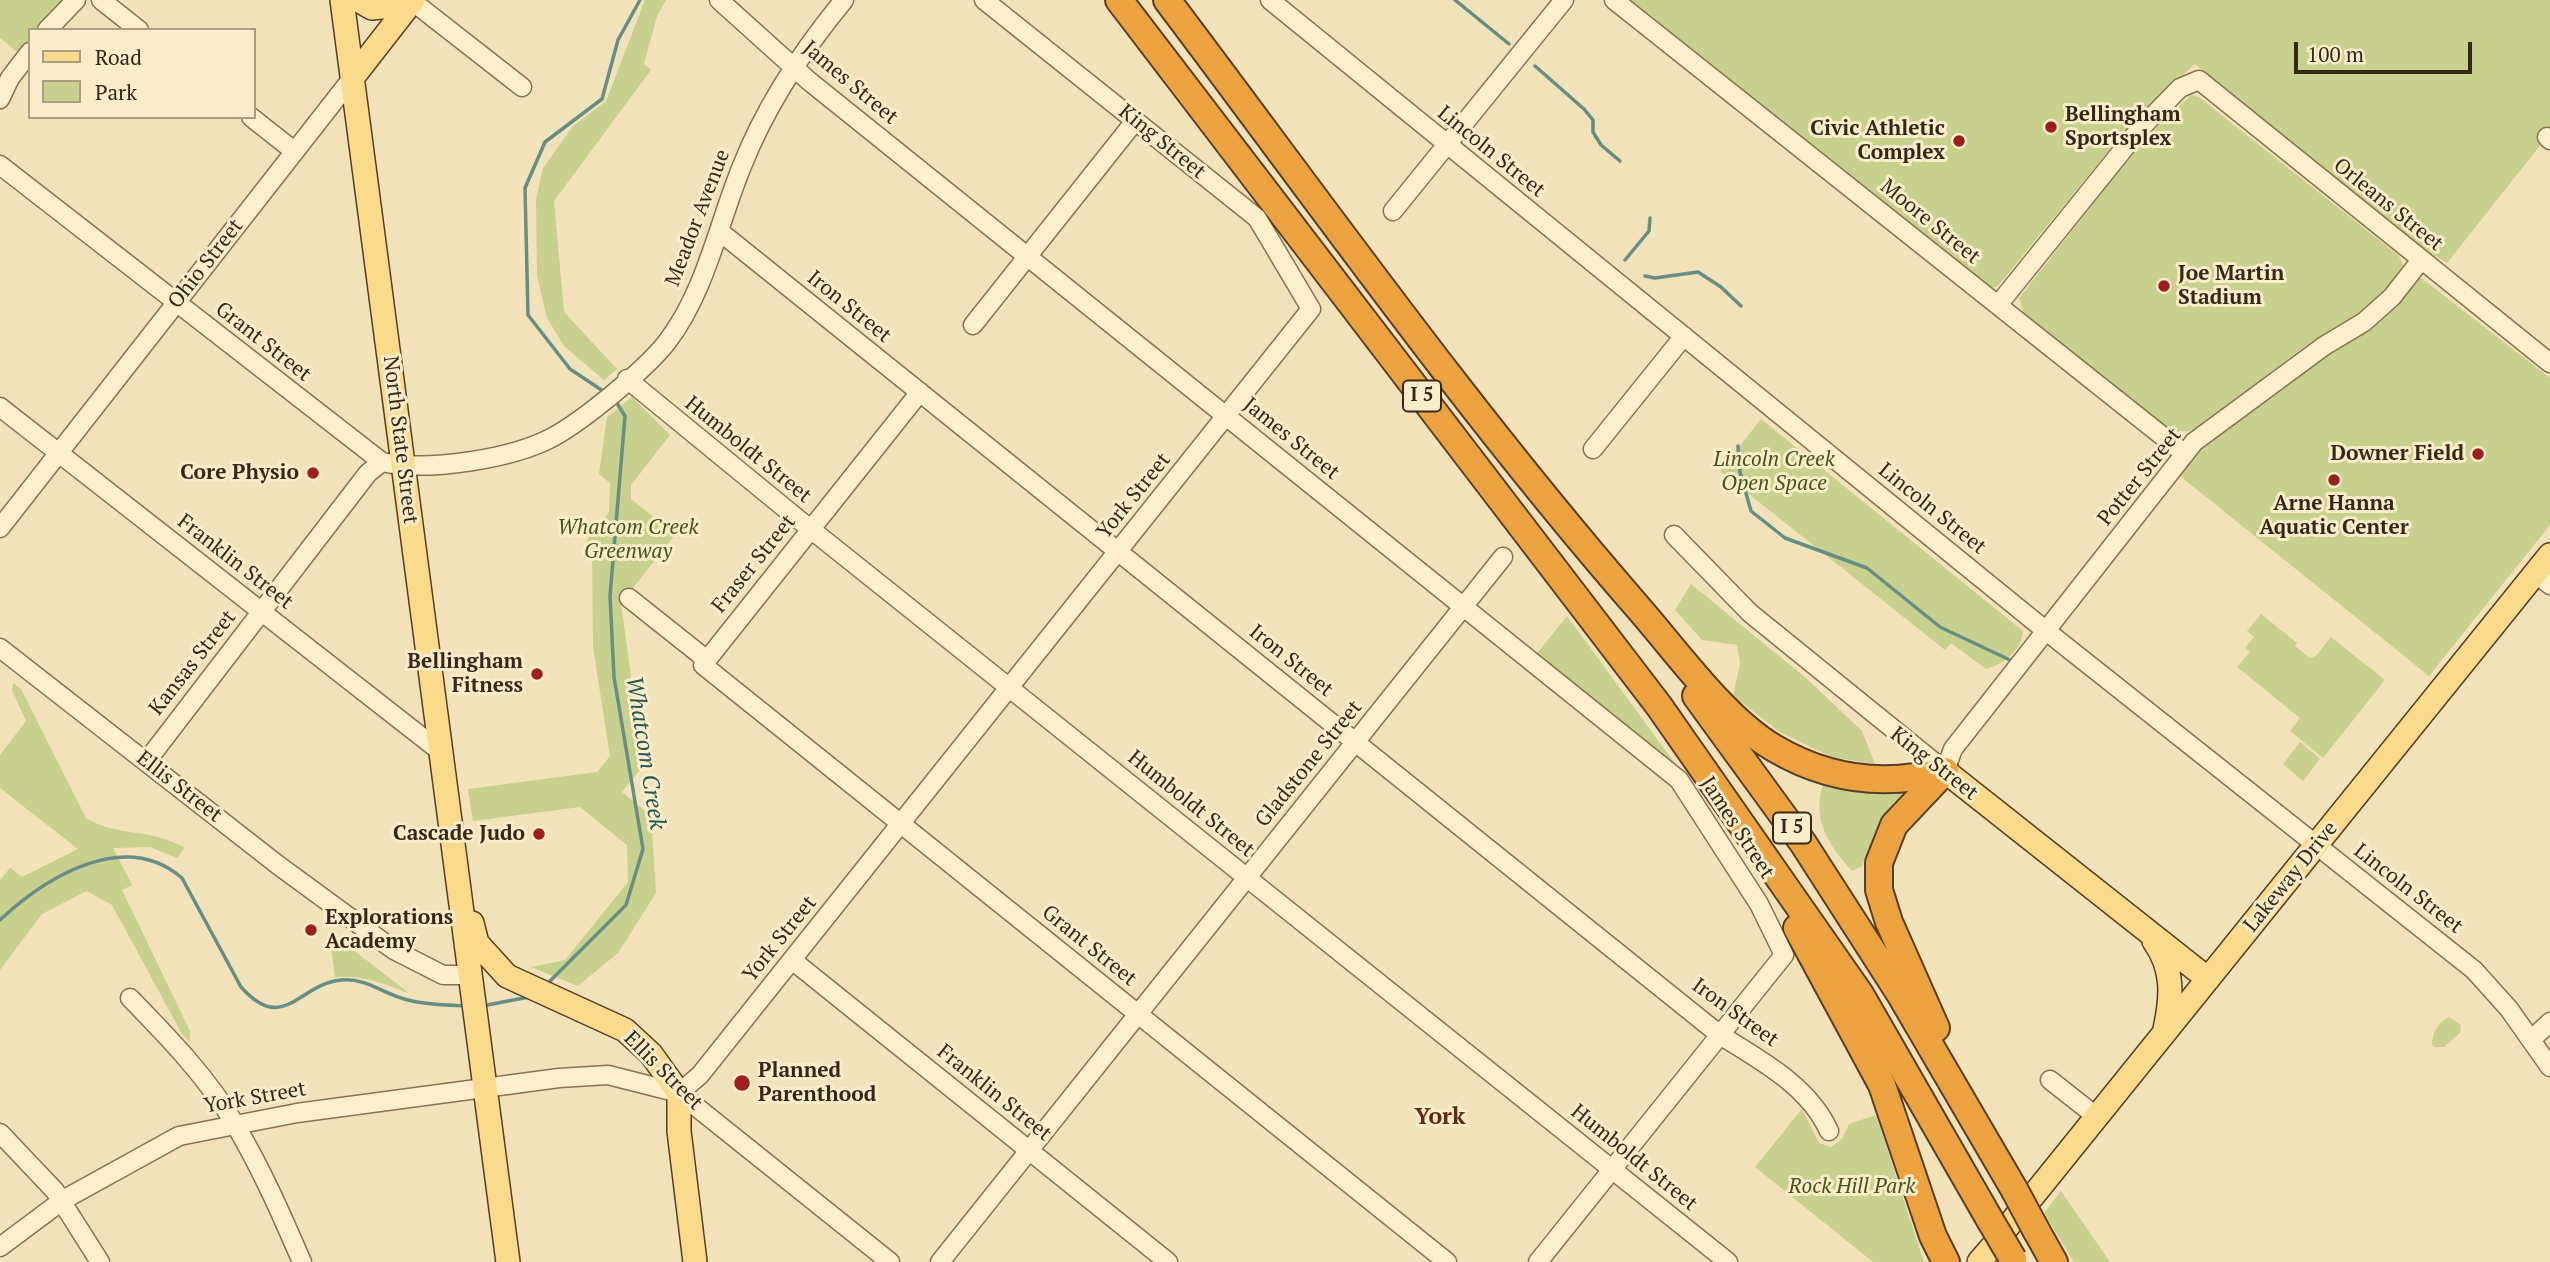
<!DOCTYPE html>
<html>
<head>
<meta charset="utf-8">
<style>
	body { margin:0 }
	#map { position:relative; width:2550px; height:1262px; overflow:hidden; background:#f2e2b9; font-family:"PT Serif",serif }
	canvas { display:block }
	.legend { position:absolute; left:28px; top:28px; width:228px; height:91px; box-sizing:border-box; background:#f9ecc9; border:2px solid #ab9e83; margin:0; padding:9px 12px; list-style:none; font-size:21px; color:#362819 }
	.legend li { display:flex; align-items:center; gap:14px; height:35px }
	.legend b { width:35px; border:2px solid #ab9e83 }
	.scale { position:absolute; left:2294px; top:42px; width:178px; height:32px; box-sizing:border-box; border:4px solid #362819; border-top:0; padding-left:9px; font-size:21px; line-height:24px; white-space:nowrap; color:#362819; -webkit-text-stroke:5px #f9ecc9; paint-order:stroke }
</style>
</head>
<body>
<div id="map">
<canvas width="2550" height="1262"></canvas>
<ul class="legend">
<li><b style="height:9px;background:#fada8b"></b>Road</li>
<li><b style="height:19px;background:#c7d08c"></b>Park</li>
</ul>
<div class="scale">100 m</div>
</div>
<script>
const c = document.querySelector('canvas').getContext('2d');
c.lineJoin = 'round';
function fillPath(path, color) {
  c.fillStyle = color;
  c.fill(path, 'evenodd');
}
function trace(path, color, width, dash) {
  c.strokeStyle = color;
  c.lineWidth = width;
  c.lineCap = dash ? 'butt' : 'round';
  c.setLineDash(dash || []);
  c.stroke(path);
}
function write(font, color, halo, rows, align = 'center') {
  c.font = font + ' "PT Serif",serif';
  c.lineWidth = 6;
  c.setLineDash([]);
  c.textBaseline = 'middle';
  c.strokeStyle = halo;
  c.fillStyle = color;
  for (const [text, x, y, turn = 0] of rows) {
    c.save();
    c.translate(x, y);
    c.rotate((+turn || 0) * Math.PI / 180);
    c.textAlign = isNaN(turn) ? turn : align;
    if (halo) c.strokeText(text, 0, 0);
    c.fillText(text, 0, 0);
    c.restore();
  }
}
const green = new Path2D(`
	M0,0H65L38,30H30V41L20,54L0,38Z
	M645,0H666L657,16L644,64L651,70L554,201L564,312L617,369L604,380L564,346L547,318L537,276L536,200L543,168L573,126L606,101Z
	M1626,0H2550V133L2447,263L2416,245L2195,64L2136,117L1998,286L1989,289Z
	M2191,95L2199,97L2399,256L2404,267L2378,301L2304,347L2198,427L2190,431L2172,432L2024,316L2019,298L2140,144Z
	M2420,277L2550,378V525L2429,676L2180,476C2193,430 2338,351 2380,320C2395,309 2402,284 2420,277Z
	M632,397L670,435L631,485V499L675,535L621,603L643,766L622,792L651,816L656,893L618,953L578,986L531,967L565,960L628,882L627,845L580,807L473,821L468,789L597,772L610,756L593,647L592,547L586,541L609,512L610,483L599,474L607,417Z
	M1761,419L2023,631C2022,650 2003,665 1986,669L1951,643L1945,650L1720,471Z
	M1691,584L1806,678L1862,731L1875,764L1832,757L1780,732L1733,696L1740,663L1737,645L1702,640L1675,610Z
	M2261,614L2297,643L2295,646L2310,658L2316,656L2331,637L2385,680L2323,758L2290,731L2300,718L2237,667L2250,652L2245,648L2254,637L2247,631Z
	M1567,616L1685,777L1535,656Z
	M13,683L21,689L86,818C119,838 149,827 185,848L177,858L150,847L113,848L132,885L122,890L190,1031V1042L182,1034L112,905L87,891L42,914L0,970V880L10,868L22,877L78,849L0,788V755L26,721L12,690Z
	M2300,742L2320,759L2303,781L2283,764Z
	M1823,784L1906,794L1875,834L1862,866L1852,871C1828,844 1812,821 1823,784Z
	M329,931L410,994C384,983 363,975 335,977Z
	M2449,1017L2461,1025L2460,1033L2444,1047H2435L2432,1045C2432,1033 2438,1022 2449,1017Z
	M1802,1109L1819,1143L1831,1147L1842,1139L1849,1124L1876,1115L1924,1262H1873L1755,1167Z
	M2061,1191L2110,1262H2074L2044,1213Z`);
const stream = new Path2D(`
	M1455,0L1509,44
	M1535,66L1584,109L1593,120V132L1601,145L1620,161
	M1625,260L1649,231L1650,218
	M1645,276L1655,278L1698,272L1721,287L1741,306
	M606,393L570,369L528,315L525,188L545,142L602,99L618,40L640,0
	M1738,446L1740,472L1751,511L1785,538L1867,568L1940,627L2010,660
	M0,920C47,876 125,829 182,878L241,987C284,1035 298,984 341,980C365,977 385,995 408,1000C427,1005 448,1005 468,1006
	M547,984L626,905L643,849L614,677L610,596L625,416L615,400
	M482,1006L529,997`);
const minor = new Path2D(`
	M101,0L139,30
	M719,0L809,81L1679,780L1759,904L1784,955L1538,1262
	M1270,0L2045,630L2474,970L2509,1009L2550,1067
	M1614,0L2185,454
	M412,1L522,87
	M47,30L76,0
	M0,99L10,78L30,52
	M251,117L294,151
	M2547,137L2550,140
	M0,165L382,462C428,472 512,459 553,437C584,420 645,370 667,342C706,291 718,224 742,166C766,105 802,51 844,0
	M1393,211L1564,0
	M719,231L1720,1035C1760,1060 1809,1086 1829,1131
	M1998,305L2139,130L2180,88L2199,80L2550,363
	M973,325L1135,121
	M627,379L798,519L1728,1262
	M920,392L703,665L1447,1262
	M0,407L441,752
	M1593,449L1684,336
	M0,528L353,77
	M1674,535L1750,613L1945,771L1953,749L2194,442L2324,346L2364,322L2392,297L2421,260
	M2535,573L2550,585
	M629,598L707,660
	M0,648L278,865L394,950L443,975H470
	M146,762L368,473L382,462
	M792,960L1168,1262
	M130,998C169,1038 208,1078 236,1126C262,1170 282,1216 302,1262
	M2531,1040L2550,1022
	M2050,1080L2097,1117
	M679,1093L700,1075L1311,309L1257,218L984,0
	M0,1133L55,1191L100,1262
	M0,1247L63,1200L179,1136L297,1113L559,1078L608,1075L679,1093L890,1262
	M940,1262L1503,557`);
const major = new Path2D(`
	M342,0L508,1262
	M358,0L372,8L409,4
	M353,77L413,0
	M1945,771L2208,979
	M472,923L477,943L507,976L625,1030L651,1054L679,1093V1131L695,1262
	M2154,941C2174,969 2172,997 2165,1029
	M2032,1197L2550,555
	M2006,1229L2017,1215
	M1979,1262L1992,1247`);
const highway = new Path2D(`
	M1119,0L1659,706L1860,994L1990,1220
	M1167,0C1320,203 1468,412 1635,604C1674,648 1724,719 1774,748C1828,780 1885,787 1945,771
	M1696,696L1803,843L1900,994L2014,1189
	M1797,928L1882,1085L1933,1236L1946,1262
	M1936,1028L1889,922L1879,890V863L1894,825L1944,772
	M2036,1230L2054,1262`);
const highwayBridge = new Path2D(`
	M2014,1189L2036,1230
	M1990,1220L2013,1259`);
const markers = [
	[2051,127,7,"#9e1e1d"],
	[1959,141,7,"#9e1e1d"],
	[2164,286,7,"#9e1e1d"],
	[2478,454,7,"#9e1e1d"],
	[313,473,7,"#9e1e1d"],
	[2334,480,7,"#9e1e1d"],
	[537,674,7,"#9e1e1d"],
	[539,834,7,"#9e1e1d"],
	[311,930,7,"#9e1e1d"],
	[742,1083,9,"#9e1e1d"]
];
const shields = [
	[1422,396,38],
	[1792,828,38]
];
const shieldNames = [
	["I 5",1422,396],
	["I 5",1792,828]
];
const streetNames = [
	["James Street",850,83,40],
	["King Street",1162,142,39],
	["Lincoln Street",1491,152,39],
	["Orleans Street",2388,205,39],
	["Meador Avenue",698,218,-69],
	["Moore Street",1930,222,39],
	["Ohio Street",206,264,-52],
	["Iron Street",849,307,39],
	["Grant Street",263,342,38],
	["James Street",1291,439,39],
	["North State Street",400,440,83],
	["Humboldt Street",748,450,39],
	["Potter Street",2140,477,-51],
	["York Street",1134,496,-51],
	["Lincoln Street",1932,509,39],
	["Franklin Street",235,562,38],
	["Fraser Street",754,564,-51],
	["Iron Street",1291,661,39],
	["Kansas Street",193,663,-52],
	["Gladstone Street",1309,764,-51],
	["King Street",1934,764,38],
	["Ellis Street",179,787,38],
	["Humboldt Street",1191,804,39],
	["James Street",1737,828,57],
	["Lakeway Drive",2291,877,-51],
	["Lincoln Street",2408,889,38],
	["York Street",780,939,-51],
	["Grant Street",1089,946,39],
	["Iron Street",1735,1013,36],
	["Ellis Street",663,1071,45],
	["Franklin Street",994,1093,39],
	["York Street",255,1098,-10],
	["Humboldt Street",1634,1158,39]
];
const poiNames = [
	["Bellingham",2065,115,"left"],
	["Sportsplex",2065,139,"left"],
	["Civic Athletic",1945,129],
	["Complex",1945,153],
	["Joe Martin",2178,274,"left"],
	["Stadium",2178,298,"left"],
	["Downer Field",2464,454],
	["Core Physio",299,473],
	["Arne Hanna",2334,504,"center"],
	["Aquatic Center",2334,528,"center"],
	["Bellingham",523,662],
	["Fitness",523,686],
	["Cascade Judo",525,834],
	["Explorations",325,918,"left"],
	["Academy",325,942,"left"],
	["Planned",758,1071,"left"],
	["Parenthood",758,1095,"left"]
];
const parkNames = [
	["Lincoln Creek",1774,460],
	["Open Space",1774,484],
	["Whatcom Creek",628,528],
	["Greenway",628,552],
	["Rock Hill Park",1852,1187]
];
const waterNames = [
	["Whatcom Creek",645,753,81]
];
const neighbourhoodNames = [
	["York",1440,1117]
];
fillPath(green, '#c7d08c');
trace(stream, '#658f85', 3.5);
trace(minor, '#897152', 21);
trace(major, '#563e28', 26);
trace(highway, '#563e28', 30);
trace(minor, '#fcefcc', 18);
trace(major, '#fada8b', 23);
trace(highway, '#eca33f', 26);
trace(highwayBridge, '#563e28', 30, []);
trace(highwayBridge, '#eca33f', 26);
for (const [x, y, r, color] of markers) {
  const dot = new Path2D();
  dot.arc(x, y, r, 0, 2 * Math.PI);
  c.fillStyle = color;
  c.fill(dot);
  trace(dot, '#f9ecc9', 2.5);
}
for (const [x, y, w] of shields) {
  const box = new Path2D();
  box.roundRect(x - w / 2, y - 15.5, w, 31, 5);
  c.fillStyle = '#f9ecc9';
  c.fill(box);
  trace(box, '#362819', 2);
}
write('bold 19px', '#362819', null, shieldNames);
write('21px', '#362819', '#f9ecc9', streetNames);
write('bold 21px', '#362819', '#f9ecc9', poiNames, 'right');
write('italic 21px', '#46551e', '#f9ecc9', parkNames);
write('italic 23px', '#265856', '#f9ecc9', waterNames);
write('bold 23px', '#672714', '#f9ecc9', neighbourhoodNames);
</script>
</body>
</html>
